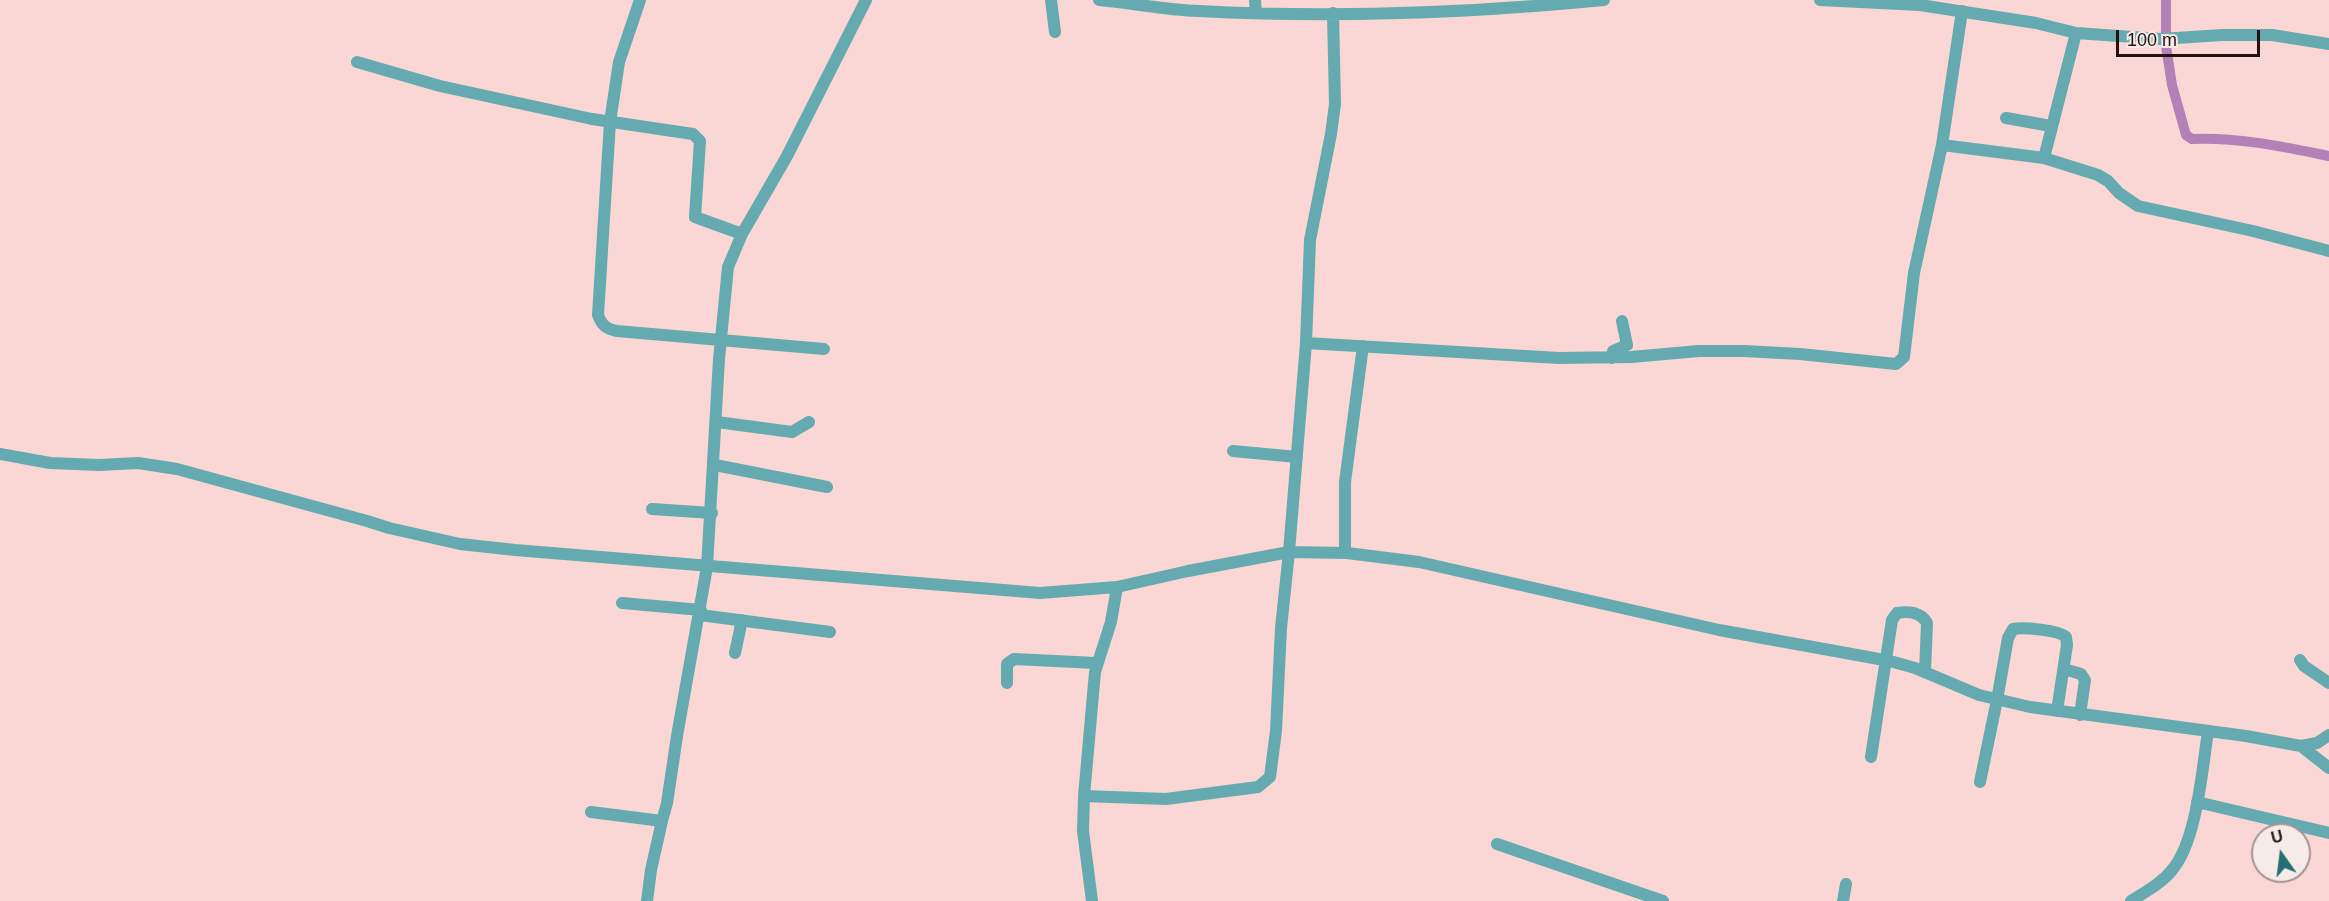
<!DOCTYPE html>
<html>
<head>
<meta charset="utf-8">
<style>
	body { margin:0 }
	#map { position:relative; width:2329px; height:901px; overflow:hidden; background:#fad7d4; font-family:Helvetica,sans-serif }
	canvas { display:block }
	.north { position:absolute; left:2251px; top:823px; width:60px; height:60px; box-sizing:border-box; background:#f7ebea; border:2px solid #a39493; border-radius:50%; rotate:346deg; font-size:16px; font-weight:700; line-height:24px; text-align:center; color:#241110 }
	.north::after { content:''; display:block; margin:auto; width:21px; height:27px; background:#246f75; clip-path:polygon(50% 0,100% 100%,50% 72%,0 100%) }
	.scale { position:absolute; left:2116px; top:30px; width:144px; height:27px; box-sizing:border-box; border:3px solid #241110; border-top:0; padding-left:8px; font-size:18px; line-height:21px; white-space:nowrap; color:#241110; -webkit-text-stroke:4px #f7ebea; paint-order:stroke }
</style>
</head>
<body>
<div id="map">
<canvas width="2329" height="901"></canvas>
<div class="north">U</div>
<div class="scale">100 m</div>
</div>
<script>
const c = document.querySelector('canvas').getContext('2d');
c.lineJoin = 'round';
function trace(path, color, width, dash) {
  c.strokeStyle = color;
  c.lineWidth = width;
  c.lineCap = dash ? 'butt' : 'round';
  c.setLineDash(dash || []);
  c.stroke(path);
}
const canal = new Path2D(`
	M2166,0V46L2172,85L2186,135L2192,139C2239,137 2284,147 2329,156`);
const minor = new Path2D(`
	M640,0L619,62L610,122L598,315C602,326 607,329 617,331L824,349
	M1051,0L1055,32
	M1099,0C1132,3 1165,10 1199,11C1333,18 1470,13 1604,0
	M1255,0L1256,13
	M1820,0L1920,5L2036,23L2076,33L2161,39L2222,35H2272L2329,44
	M357,62L440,86L592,119L693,134L700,141L695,217L742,234
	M2006,118L2051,126
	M1942,145L2044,158L2098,175L2108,181L2119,193L2138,206L2253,231L2329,251
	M2044,158L2076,33
	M1306,343L1559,358L1631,357L1699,351H1744L1800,354L1896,364L1904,357L1914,273L1942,145L1962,11
	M1612,358L1613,351L1627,345L1622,321
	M717,422L792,432L809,422
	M1233,451L1297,457
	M0,454L50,463L99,465L138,463L177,469L367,521L389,528L460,544L515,550L1040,593L1117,587
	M715,465L827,487
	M652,509L712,513
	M1345,553V482L1363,346
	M622,603L701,610
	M700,615L830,632
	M735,653L742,620
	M2300,660L2304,666L2329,683
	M2064,669L2081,674L2085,680L2080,715
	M1007,683V664L1014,659L1096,663
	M2301,746L2329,768
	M1871,757L1892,620L1897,613C1908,611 1921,612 1927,623L1925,672
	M1980,782L1997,700L2008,638L2013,629C2024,627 2058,630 2066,637L2067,645L2057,711
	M1084,796L1166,799L1258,787L1270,777L1276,731L1281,628L1289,552L1347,553L1419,562L1719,630L1890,661L1915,668L1979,695L2030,707L2246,736L2301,746L2317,743L2329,735
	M2197,802L2329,833
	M591,812L662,821L667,803L677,736L707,567L719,359L728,267L742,234L787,156L866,0
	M1497,844L1663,901
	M647,901L651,870L662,821
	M1092,901L1083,831L1084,796L1095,672L1111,622L1117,587L1188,571L1289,552L1306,343L1310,240L1331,134L1335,104L1333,13
	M1843,901L1846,884
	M2131,901C2145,892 2162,883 2172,870C2197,841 2202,769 2208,732`);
trace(canal, '#b381b8', 10);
trace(minor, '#64aab0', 12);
</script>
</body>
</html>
